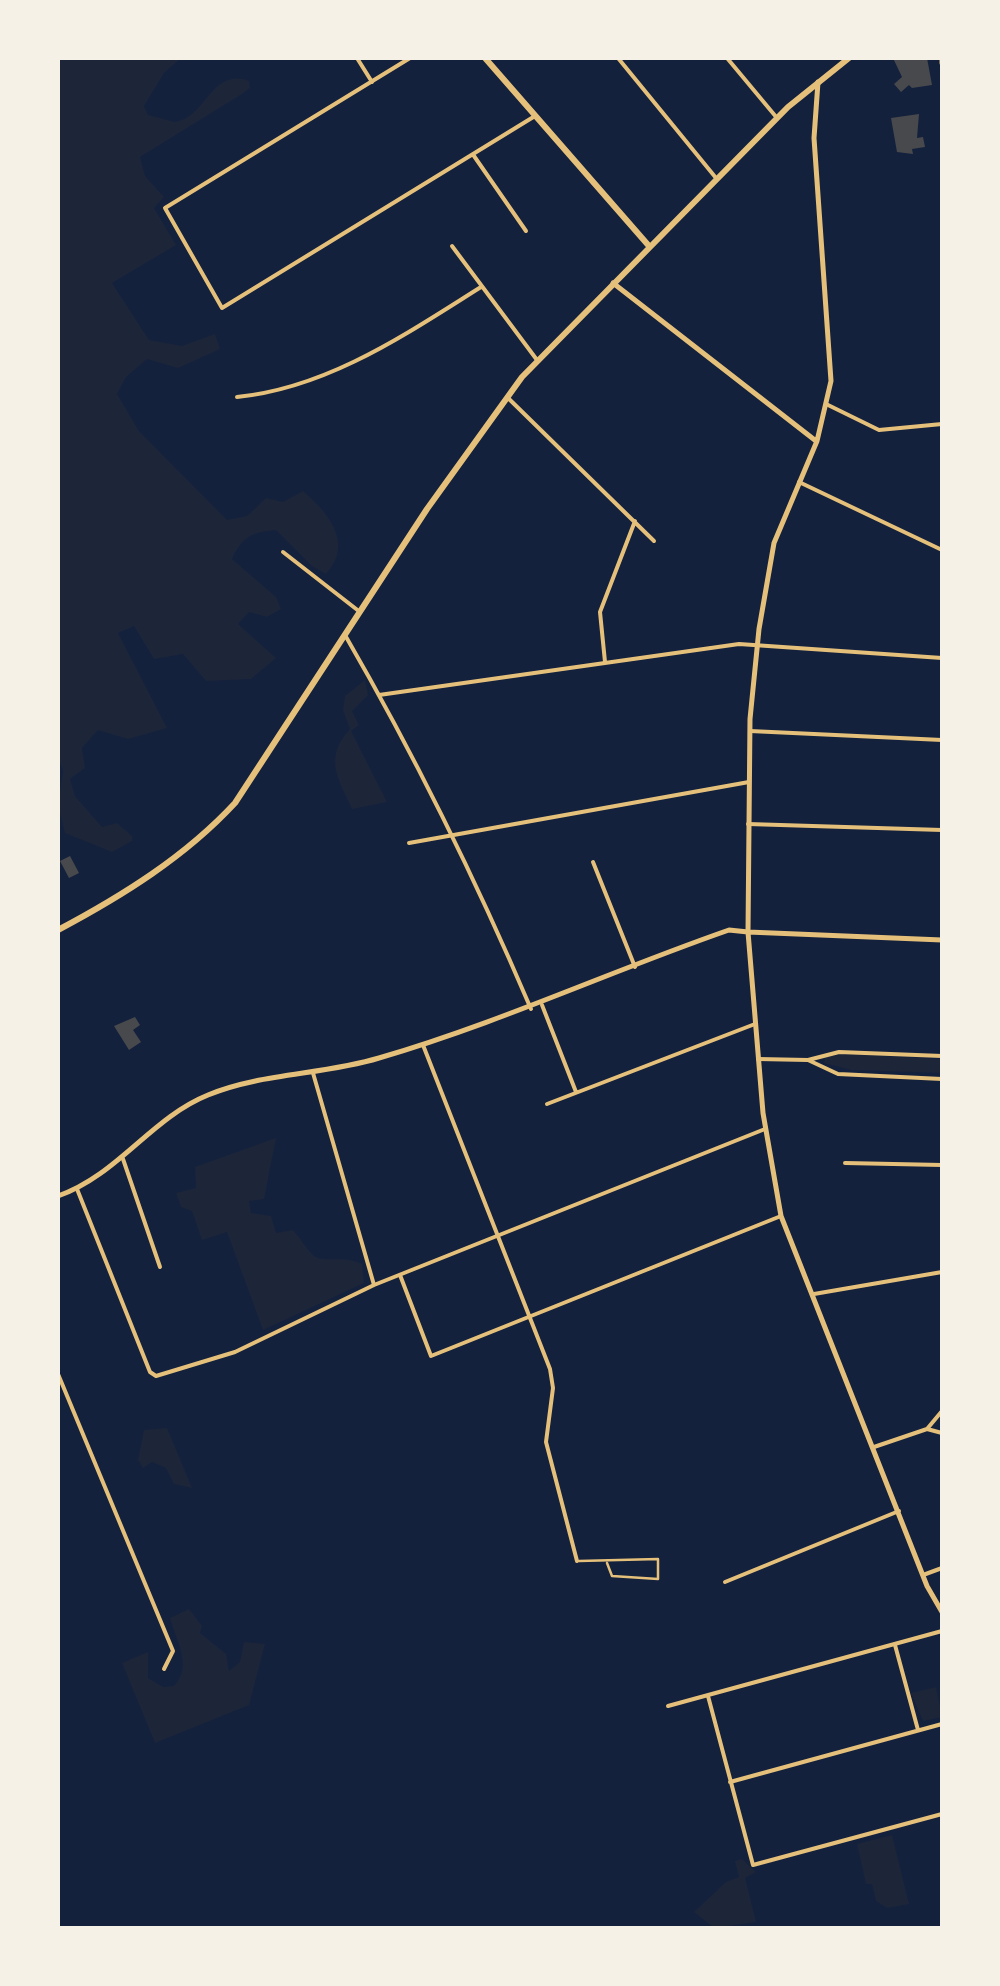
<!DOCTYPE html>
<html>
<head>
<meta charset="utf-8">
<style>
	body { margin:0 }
	#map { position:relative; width:1000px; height:1986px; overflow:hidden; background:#14213d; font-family:Bitter,serif }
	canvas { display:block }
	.frame { position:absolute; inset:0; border:60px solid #f6f1e7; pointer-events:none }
</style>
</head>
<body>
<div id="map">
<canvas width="1000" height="1986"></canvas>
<div class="frame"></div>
</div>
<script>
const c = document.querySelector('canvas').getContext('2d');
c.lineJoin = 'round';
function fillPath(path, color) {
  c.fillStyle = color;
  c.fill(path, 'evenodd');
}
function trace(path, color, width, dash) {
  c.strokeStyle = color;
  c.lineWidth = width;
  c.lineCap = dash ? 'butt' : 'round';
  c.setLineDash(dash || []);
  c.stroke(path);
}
const green = new Path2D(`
	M58,58H181L164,73L144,106L148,115L175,122C206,118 211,67 249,81L250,88L242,94L140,157L145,176L164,197L154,208L176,245L112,283L149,340L182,346L215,334L220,349L178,368L147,359L126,377L117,394L139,431L227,520L247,516L266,498L283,502L303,491C329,513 354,544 326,574L312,566L276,530C252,532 242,537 232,559L276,597L281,609L267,617L249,612L238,624L276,658L251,679L206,681L183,654L154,659L134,626L118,633L167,728L128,739L98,730L82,748L85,768L70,779L75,796L102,827L117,823L132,836V841L112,852L65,833L58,805L63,771L58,757Z
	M365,680L368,695L352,711L359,725L351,731L387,802L352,809C337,777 324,757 350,729L343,710L345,696Z
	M845,1054L942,1059V1073L852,1070L824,1063L825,1057Z
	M276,1138L264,1199L249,1201L251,1213L271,1216L276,1233L293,1230C300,1237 307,1250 314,1256C323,1263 344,1255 362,1264L364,1283L263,1330L227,1232L202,1240L192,1211L181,1207L176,1193L196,1188L195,1167Z
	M167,1428L192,1488L174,1484L166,1468L152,1462L143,1468L138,1460L144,1430Z
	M189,1609L202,1626L200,1633L226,1654L229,1671L240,1662L244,1642L265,1644L249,1705L155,1743L122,1663L148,1652V1678L163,1687L174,1686C193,1666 176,1641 170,1618Z
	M936,1687L942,1717L923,1721L911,1693Z
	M892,1835L909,1904L887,1908L876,1901L872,1884H866L857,1844Z
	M742,1859L756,1872L745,1878L756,1922L714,1928L694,1912L726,1882L739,1877L735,1861Z`);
const building = new Path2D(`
	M893,58H927L932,85L912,88L909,85L901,92L894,84L902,77Z
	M919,114L917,138L923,137L925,147L912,149L913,154L897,152L891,118Z
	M70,856L79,873L69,878L60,861Z
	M135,1017L140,1025L133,1030L141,1042L129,1050L114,1026Z`);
const service = new Path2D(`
	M579,1561L658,1559V1579L612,1576L607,1563`);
const minor = new Path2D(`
	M357,58L372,82
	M410,58L165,208L222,308L535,116
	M618,58L716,178
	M727,58L777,118
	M474,156L526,231
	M452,246L537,360
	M237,397C328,388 406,334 481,287
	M507,397L654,541
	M826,404L879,430L942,424
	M799,482L942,550
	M283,552L360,612
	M345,635C415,756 476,880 531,1009
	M605,662L600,612L635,521
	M379,695L739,644L942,658
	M750,731L942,740
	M748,824L942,830
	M409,843L749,782
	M593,862L635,967
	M542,1005L576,1092
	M423,1045L550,1369L553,1388L546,1442L577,1561
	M758,1059L808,1060L839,1052L942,1056
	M808,1060L838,1074L942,1079
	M313,1073L374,1285
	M547,1104L755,1024
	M123,1159L160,1267
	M845,1163L942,1165
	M77,1189L150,1372L156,1376L235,1352L374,1285L765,1129
	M400,1275L431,1356L781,1216
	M814,1294L942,1272
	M58,1374L173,1651L164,1669
	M927,1429L942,1433
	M874,1447L927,1429L942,1411
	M923,1575L942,1568
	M725,1582L899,1511
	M895,1645L918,1730
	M708,1696L753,1865L942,1814
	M668,1706L942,1631
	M730,1782L942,1724`);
const tertiary = new Path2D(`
	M942,58V63
	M58,1196C118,1175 151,1118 208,1095C261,1073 323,1075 379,1058C499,1023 611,971 729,930L748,932`);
const secondary = new Path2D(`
	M818,82L814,138L831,381L817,441L774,543L759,629L750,719L748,932L763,1113L781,1216L927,1586L942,1612
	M613,283L816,441
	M748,932L942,940`);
const primary = new Path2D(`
	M485,58L649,246
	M58,930C122,896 185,857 235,803L427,509L522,377L788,107L849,58`);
fillPath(green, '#1d2539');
fillPath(building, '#48494c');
trace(service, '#e5c07b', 2.5);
trace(minor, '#e5c07b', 4);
trace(tertiary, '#e5c07b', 5);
trace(secondary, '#e5c07b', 5);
trace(primary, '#e5c07b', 6);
</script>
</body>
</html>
